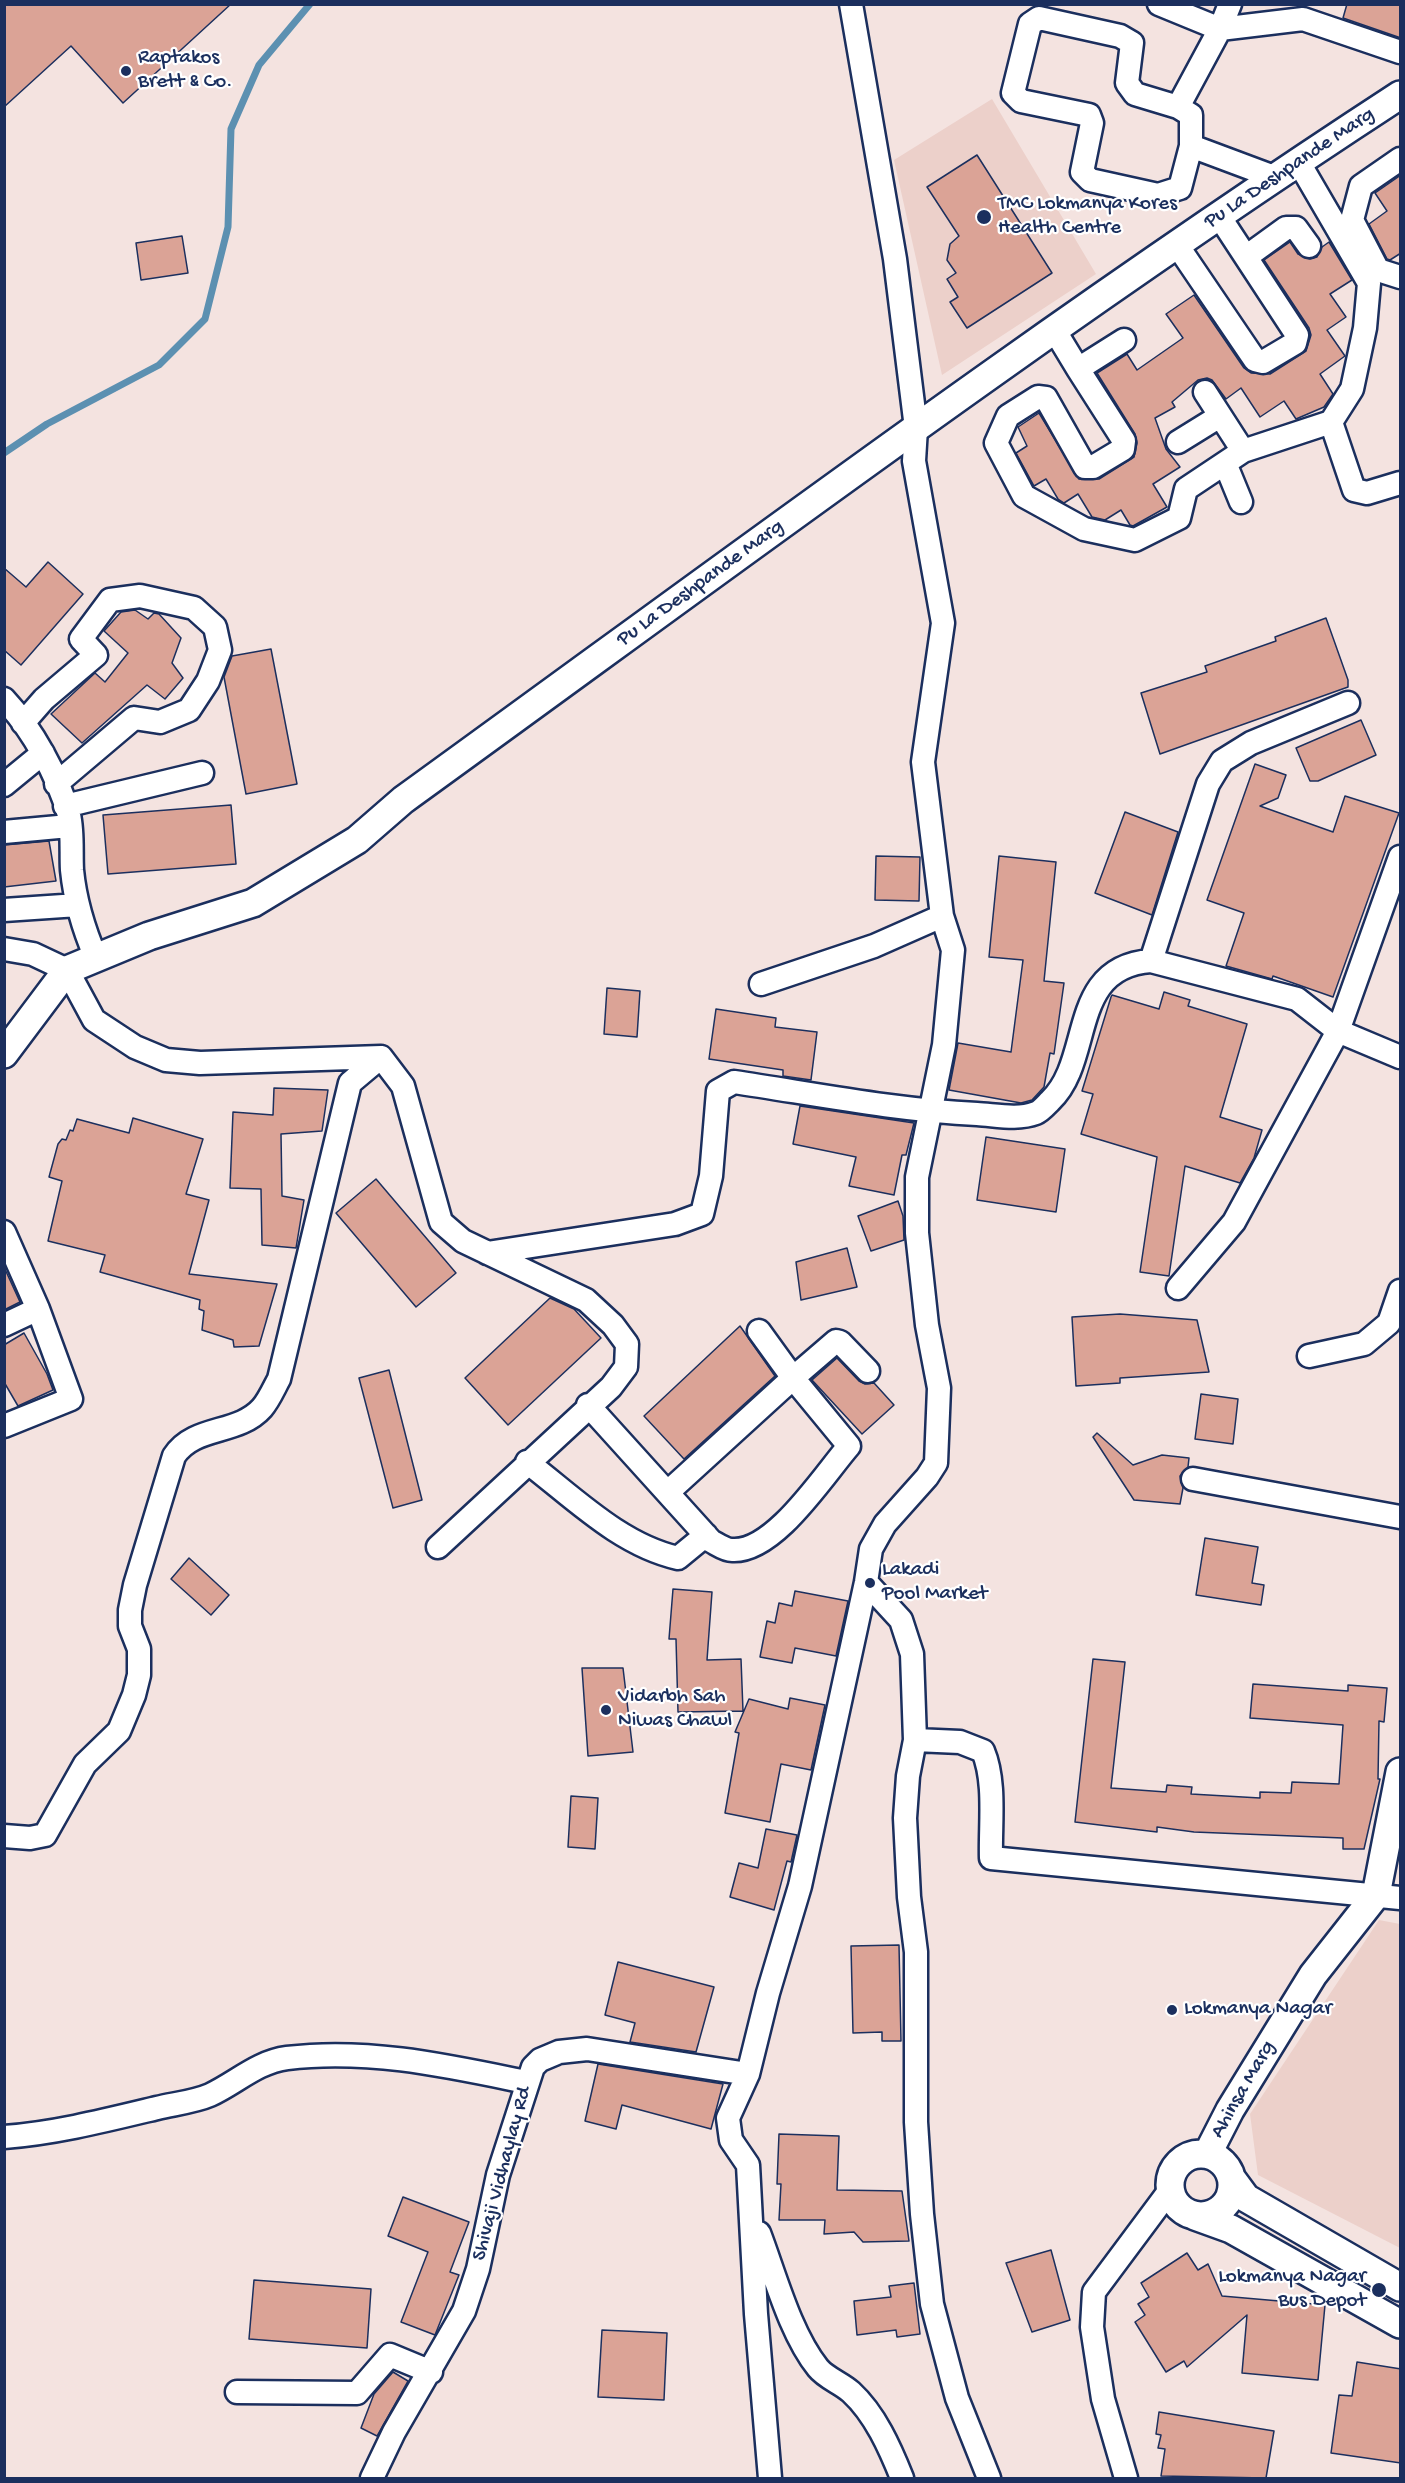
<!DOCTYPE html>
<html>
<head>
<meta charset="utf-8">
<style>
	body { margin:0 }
	#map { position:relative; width:1405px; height:2483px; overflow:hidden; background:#f4e3e0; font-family:"Gochi Hand",sans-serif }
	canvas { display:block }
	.frame { position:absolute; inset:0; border:6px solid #1b2f5e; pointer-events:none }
</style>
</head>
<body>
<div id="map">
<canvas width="1405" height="2483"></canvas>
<div class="frame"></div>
</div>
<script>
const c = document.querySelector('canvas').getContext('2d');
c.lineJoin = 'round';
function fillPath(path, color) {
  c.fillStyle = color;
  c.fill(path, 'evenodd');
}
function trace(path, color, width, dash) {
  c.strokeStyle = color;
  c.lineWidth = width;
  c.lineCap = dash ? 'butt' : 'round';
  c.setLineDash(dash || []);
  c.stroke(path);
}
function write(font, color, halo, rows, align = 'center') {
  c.font = font + ' "Gochi Hand",sans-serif';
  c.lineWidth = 4.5;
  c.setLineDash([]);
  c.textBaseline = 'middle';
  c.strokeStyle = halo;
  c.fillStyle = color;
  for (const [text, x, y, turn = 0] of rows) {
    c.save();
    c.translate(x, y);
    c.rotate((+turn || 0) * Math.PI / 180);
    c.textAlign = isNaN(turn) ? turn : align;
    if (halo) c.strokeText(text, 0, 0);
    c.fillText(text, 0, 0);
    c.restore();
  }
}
const built = new Path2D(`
	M992,99L1096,274L942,375L894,160Z
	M1379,1920L1400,1924V2248L1258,2175L1250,2114Z`);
const stream = new Path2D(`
	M4,453L47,424L159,365L205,319L228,227L231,129L259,65L310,4`);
const building = new Path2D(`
	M4,4H231L123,103L71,46L4,107Z
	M1347,4H1401V38L1343,18Z
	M977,155L1052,273L967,328L950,302L958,297L947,279L956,273L947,260L950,244L959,236L927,187Z
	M1401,175V253L1390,260L1387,259L1369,224L1387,211L1375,193Z
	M182,236L188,273L141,280L136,243Z
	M1290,242L1298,254L1310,259L1317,257L1322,247L1329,242L1352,280L1330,294L1346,317L1327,330L1345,356L1320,374L1333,394L1324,407L1296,419L1284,401L1260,417L1241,388L1226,399L1212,380L1207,378L1198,380L1172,402L1175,407L1155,418L1166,449L1180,467L1153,484L1167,507L1133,526L1130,525L1121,510L1105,520L1092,517L1078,494L1064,503L1058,499L1046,479L1034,486L1016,453L1027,446L1018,427L1039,413L1079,479H1099L1134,457L1137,443L1135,434L1097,373L1127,354L1137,370L1183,338L1166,314L1194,295L1244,368L1251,373L1270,374L1306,351L1311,335L1309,328L1264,260Z
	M48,562L83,594L21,665L4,650V568L26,587Z
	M135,610L148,619L154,613L159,614L181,638L172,663L183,678L165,699L147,685L82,743L51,714L95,673L105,682L128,653L104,631L121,612Z
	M1326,618L1348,680V687L1160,754L1141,693L1207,672L1205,666L1276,641L1275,637Z
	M271,649L297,784L246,794L224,677L232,656Z
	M1361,720L1376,755L1318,781H1310L1296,748Z
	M1255,764L1286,775L1278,798L1260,806L1333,832L1345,796L1399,813L1333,997L1273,976L1272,979L1226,966L1244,913L1207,900Z
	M231,805L236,864L108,874L103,815Z
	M1125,812L1178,832L1152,915L1095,893Z
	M49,841L56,881L4,887V845Z
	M876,856L920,857L919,901L875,900Z
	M999,856L1056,862L1044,981L1064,983L1054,1054L1050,1053L1044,1087L1032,1100L1021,1103L949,1090L958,1043L1011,1052L1023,960L989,957Z
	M607,988L640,991L637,1037L604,1034Z
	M1164,992L1190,1000L1188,1006L1247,1024L1220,1117L1262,1130L1254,1158L1240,1183L1185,1166L1169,1276L1140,1272L1157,1157L1081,1134L1093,1094L1082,1091L1111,997L1112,995L1159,1009Z
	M716,1009L776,1018L775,1027L817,1032L811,1080L783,1076V1070L709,1059Z
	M274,1088L328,1090L322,1131L281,1134L282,1196L304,1200L296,1248L262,1245L261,1189L230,1188L233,1112L273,1115Z
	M800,1106L914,1123L906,1155H902L894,1195L849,1186L856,1157L793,1144Z
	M133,1118L203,1139L186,1194L209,1200L189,1274L277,1284L259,1346L234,1347L233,1340L202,1330L204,1311L199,1309L200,1300L100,1272L105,1255L48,1241L62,1181L49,1177L58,1144L62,1139L66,1140L70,1130L73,1131L77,1119L129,1133Z
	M986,1137L1065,1149L1056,1212L977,1200Z
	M376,1179L456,1273L416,1307L336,1213Z
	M898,1201L903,1216L904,1240L871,1251L858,1216Z
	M847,1248L857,1287L801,1300L796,1262Z
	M4,1267L20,1302L4,1310Z
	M550,1298L574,1309L601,1338L508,1425L465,1378Z
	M1120,1314L1197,1320L1209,1372L1120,1378V1383L1076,1386L1072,1317Z
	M740,1326L775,1376L684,1459L644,1416Z
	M24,1333L47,1374L53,1390L18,1406L4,1382V1345Z
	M837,1358L859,1381L865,1384L874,1383L894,1405L862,1434L812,1380Z
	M389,1370L422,1500L393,1508L359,1378Z
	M1201,1394L1238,1399L1233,1444L1195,1439Z
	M1097,1433L1133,1465L1162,1455L1189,1458L1188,1467L1180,1476L1183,1488L1180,1504L1134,1500L1093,1437Z
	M1205,1538L1258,1547L1252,1583L1264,1585L1261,1605L1196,1595Z
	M189,1558L229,1595L211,1615L171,1579Z
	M673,1589L712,1592L707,1660L741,1659L743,1711L678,1712L676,1639H669Z
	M795,1591L848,1601L836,1656L795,1648L792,1663L760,1657L767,1621L775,1623L779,1603L792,1606Z
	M1093,1659L1125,1662L1111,1788L1166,1792L1167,1785L1192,1787L1191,1794L1260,1798V1792L1291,1793L1292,1782L1339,1784L1343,1725L1250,1718L1253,1684L1348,1691V1685L1387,1688L1384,1722L1379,1721L1378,1779H1380L1364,1849H1343V1838L1194,1832L1157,1827V1832L1075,1822Z
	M582,1668H623L633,1752L588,1756Z
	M790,1698L825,1705L811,1770L781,1764L770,1822L725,1813L739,1733L735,1732L749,1699L788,1709Z
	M571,1796L598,1798L595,1849L568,1847Z
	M766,1829L797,1835L791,1862L787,1861L774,1910L730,1897L739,1863L758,1868Z
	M899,1945L901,2041H882V2032L853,2033L851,1946Z
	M618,1962L714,1987L696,2052L630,2042L635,2023L605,2015Z
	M598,2064L723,2084L711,2129L622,2105L616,2129L585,2121Z
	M779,2134L839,2136L837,2190L902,2191L909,2241L863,2242L854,2232L824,2234L825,2220H779L781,2184H777Z
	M403,2197L469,2222L450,2272L459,2275L435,2335L401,2322L428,2252L388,2236Z
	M1051,2250L1070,2320L1032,2332L1006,2263Z
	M1187,2253L1198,2270L1208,2264L1222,2296L1325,2305L1318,2380L1242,2373L1247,2315L1187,2367L1184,2361L1166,2372L1135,2322L1145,2315L1138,2304L1149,2297L1141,2283Z
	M254,2280L371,2289L367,2348L249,2339Z
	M914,2283L920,2334L897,2337L896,2330L857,2335L854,2301L891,2297L889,2286Z
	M602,2330L667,2333L664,2400L598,2397Z
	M1357,2362L1401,2369V2463L1331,2453L1339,2395L1352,2396Z
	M393,2372L408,2381L377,2436L361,2428L374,2394Z
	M1159,2412L1274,2431L1266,2478L1161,2476L1165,2449L1158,2448L1161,2435L1156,2434Z`);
const minor = new Path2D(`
	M1159,4L1220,29L1230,4
	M1178,107L1220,29L1303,19L1400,52
	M1191,146V115L1178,107L1135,94L1127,83L1132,43L1120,36L1039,18L1030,24L1013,93L1021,101L1089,115L1092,123L1082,172L1090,180L1158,195L1180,188L1191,146L1274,177
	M1400,159L1361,186L1352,220L1378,270L1400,277
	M1298,161L1369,283L1365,328L1352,389L1331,422
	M1177,245L1255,360L1263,362L1295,343L1297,335L1219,216
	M1246,257L1286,228H1296L1309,246
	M1055,331L1078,369
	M1124,340L1078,369L1124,441L1123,449L1093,467H1085L1046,398L1038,397L1008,416L996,443L1024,496L1084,529L1135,540L1179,518L1186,489L1243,451L1331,422L1354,490L1367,493L1400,483
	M1205,392L1243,451
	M1178,442L1220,416
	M1225,463L1241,502
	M4,699C33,730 57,774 69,815C73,832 71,853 72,870C75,901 84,930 96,958
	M23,723L44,699L96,655L81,639L110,600L140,596L194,608L215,627L220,650L208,681L189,710L160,722L134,718L56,784
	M4,785L43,753
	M65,806L202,773
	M4,832L69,826
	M4,910L78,905
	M4,949L33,954L67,970L94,1020L135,1047L166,1060L200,1063L381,1057L350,1083L279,1379C274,1388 269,1400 262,1408C238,1435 194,1425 174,1456L135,1585L130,1610V1626L139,1649V1675L134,1695L119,1731L85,1764L45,1835L30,1838L4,1836
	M1151,961L1208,784L1222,761L1251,743L1348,703
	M761,984L874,946L942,916
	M381,1057L403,1086L441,1222L463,1241L586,1300L613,1325L627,1344L626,1367L611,1387L438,1547
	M4,1232L38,1309
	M487,1253L675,1224L702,1214L711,1176L718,1091L734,1082C815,1094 896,1110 977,1114C996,1115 1018,1120 1036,1113C1041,1111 1046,1105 1050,1101C1094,1060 1067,967 1151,961L1297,999L1338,1031L1400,1057
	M1178,1288L1234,1222L1338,1031L1400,857
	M4,1325L38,1309L71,1399L4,1426
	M759,1331L793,1378L836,1341L840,1342L868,1371
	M1309,1356L1364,1344L1389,1323L1400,1291
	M588,1405L711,1541C717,1544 725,1550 732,1550C774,1553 823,1476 849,1446L793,1378L668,1492
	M527,1462C573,1497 620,1545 678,1558L706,1535
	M1193,1479L1400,1517
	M866,1582L901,1620L912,1654L915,1740L908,1776L905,1818L909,1897L916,1952V2122L922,2214L932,2304L957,2398L989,2478
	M915,1740L960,1742L983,1751C996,1782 990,1824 991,1858L1400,1898
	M4,2137C56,2133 107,2120 157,2108C173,2104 194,2102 210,2095C236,2083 257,2062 287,2058C368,2048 448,2066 526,2082
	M759,2233C775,2275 790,2333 818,2368C826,2378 841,2383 851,2392C875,2414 890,2448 902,2478
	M237,2392L357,2393L390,2355L431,2372
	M372,2478L394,2432L464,2311L478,2269L498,2175L533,2067L540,2060L559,2052L587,2049L748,2074
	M770,2478L756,2314L748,2165L731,2140L728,2118L748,2074L768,1993L800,1886L866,1582L871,1549L885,1524L927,1477L936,1463L939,1388L927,1325L917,1233V1177L944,1045L953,950L942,916L923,762L943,623L914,461L916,428L895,259L851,4
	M1126,2478L1103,2399L1092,2327L1094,2292L1170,2190`);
const tertiary = new Path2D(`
	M4,1054L67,970L149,936L253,903L357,840L403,800C733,561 1059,317 1400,95
	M1208,2153L1230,2110L1313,1975L1376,1895L1400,1772
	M1170 2185a31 31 0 1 1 62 0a31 31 0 1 1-62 0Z
	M1232,2179L1246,2198L1400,2287
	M1195,2216L1231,2229L1400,2324`);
const markers = [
	[126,71,6,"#1b2f5e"],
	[984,217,8,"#1b2f5e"],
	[870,1583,6,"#1b2f5e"],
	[606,1710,6,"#1b2f5e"],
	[1172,2010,6,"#1b2f5e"],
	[1379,2290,8,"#1b2f5e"]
];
const poiNames = [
	["Raptakos",138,59],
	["Brett & Co.",138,83],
	["TMC Lokmanya Kores",998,205],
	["Health Centre",998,229],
	["Lakadi",882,1571],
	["Pool Market",882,1595],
	["Vidarbh Sah",618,1698],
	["Niwas Chawl",618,1722],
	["Lokmanya Nagar",1184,2010],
	["Lokmanya Nagar",1366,2278,"right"],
	["Bus Depot",1366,2302,"right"]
];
const streetNames = [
	["Pu La Deshpande Marg",1290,169,-34],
	["Pu La Deshpande Marg",701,584,-36],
	["Ahinsa Marg",1244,2090,-60],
	["Shivaji Vidhaylay Rd",503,2174,-75]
];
fillPath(built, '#ecd0ca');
trace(stream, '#5c90b1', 7);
fillPath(building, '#dba396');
trace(building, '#1b2f5e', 1.5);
trace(minor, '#1b2f5e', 27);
trace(tertiary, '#1b2f5e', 32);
trace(minor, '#fff', 22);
trace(tertiary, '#fff', 27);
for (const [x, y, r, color] of markers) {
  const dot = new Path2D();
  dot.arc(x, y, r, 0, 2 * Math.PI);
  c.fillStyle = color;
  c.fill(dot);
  trace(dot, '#fff', 2);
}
write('21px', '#1b2f5e', '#fff', poiNames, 'left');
write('21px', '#1b2f5e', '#fff', streetNames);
</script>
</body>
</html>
